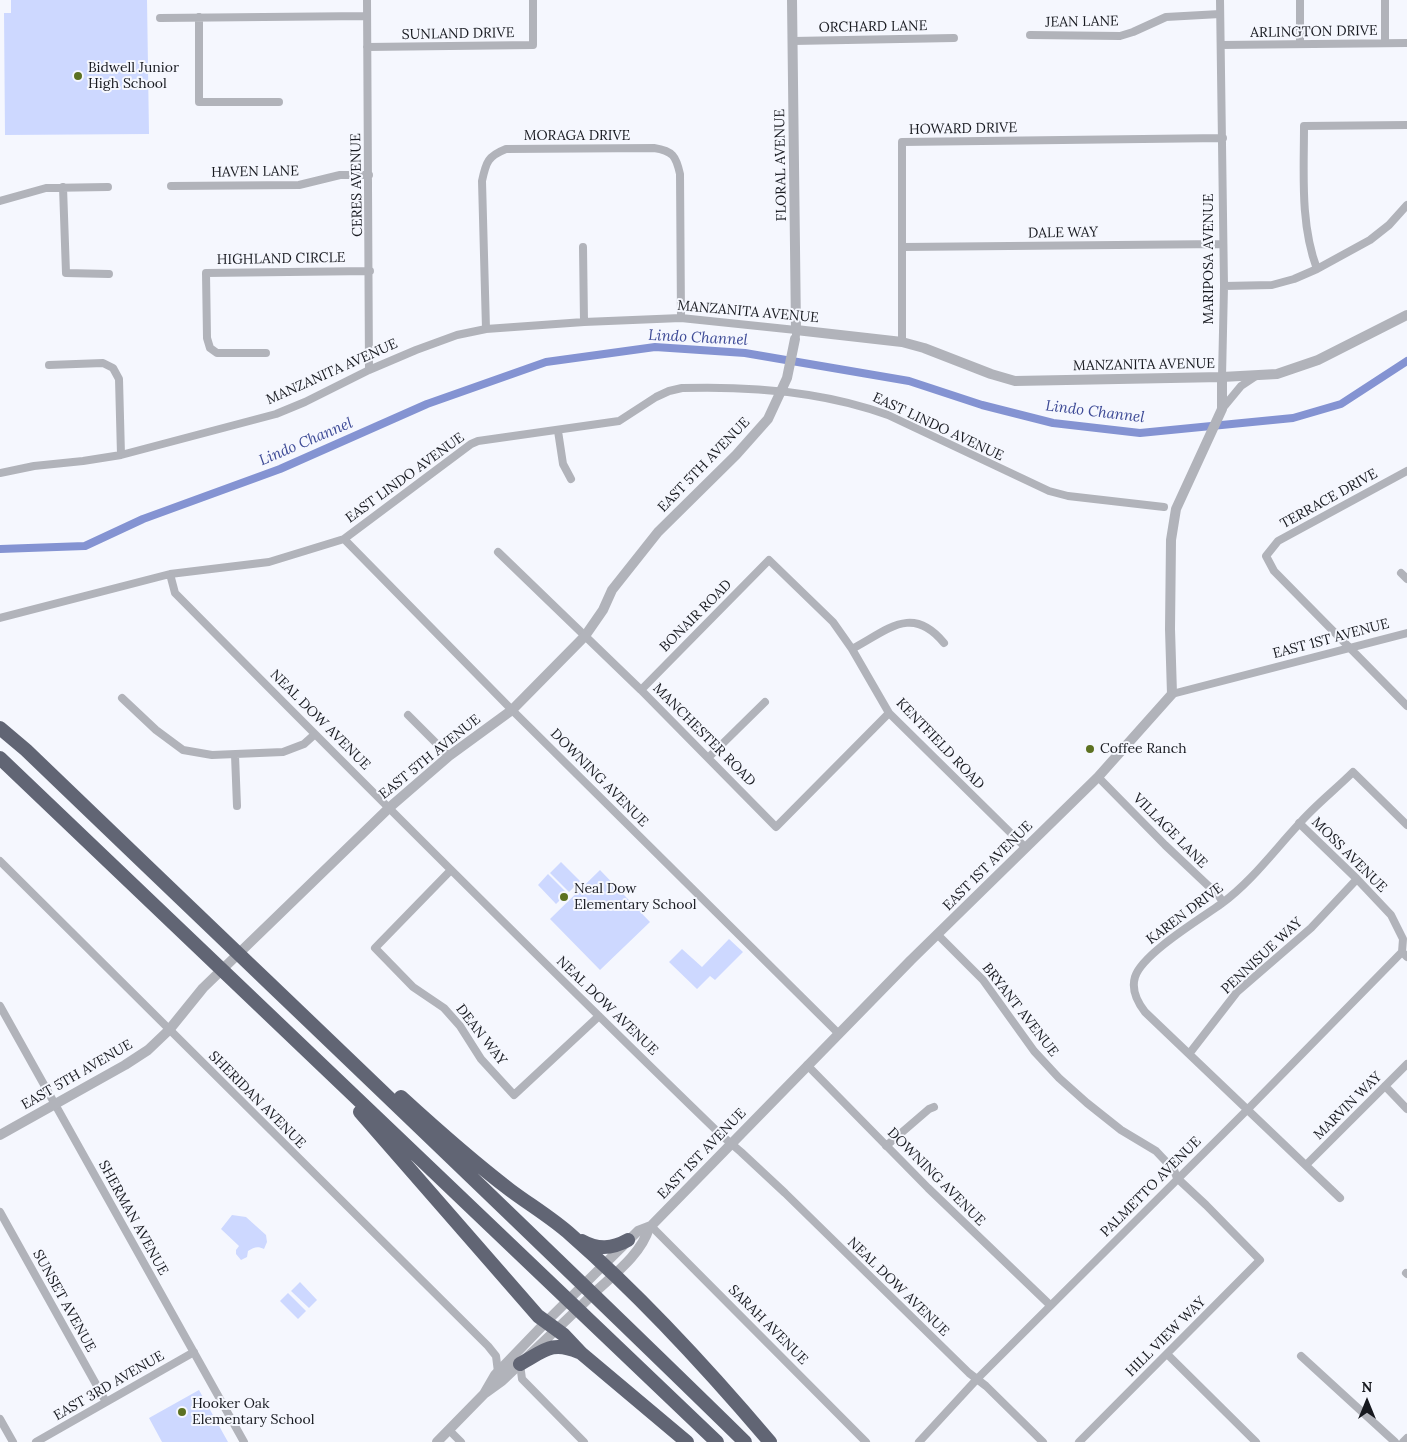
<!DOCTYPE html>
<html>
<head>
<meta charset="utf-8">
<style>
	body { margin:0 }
	#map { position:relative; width:1407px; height:1442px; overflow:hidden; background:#f5f7fe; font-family:Lora,serif }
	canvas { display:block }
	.north { position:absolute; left:1342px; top:1377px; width:50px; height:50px; -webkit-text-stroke:4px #f5f7fe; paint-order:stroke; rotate:0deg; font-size:14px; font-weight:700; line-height:20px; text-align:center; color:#17191f }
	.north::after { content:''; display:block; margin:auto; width:18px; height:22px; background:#17191f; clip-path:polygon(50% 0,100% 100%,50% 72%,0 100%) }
</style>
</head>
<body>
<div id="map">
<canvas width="1407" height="1442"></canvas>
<div class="north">N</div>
</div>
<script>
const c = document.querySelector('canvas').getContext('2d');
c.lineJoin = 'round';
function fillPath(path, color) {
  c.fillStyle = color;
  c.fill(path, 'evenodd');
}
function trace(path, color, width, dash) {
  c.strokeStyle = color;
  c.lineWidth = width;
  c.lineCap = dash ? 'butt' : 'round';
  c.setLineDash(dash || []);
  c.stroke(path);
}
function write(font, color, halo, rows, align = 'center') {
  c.font = font + ' Lora,serif';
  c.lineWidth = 4;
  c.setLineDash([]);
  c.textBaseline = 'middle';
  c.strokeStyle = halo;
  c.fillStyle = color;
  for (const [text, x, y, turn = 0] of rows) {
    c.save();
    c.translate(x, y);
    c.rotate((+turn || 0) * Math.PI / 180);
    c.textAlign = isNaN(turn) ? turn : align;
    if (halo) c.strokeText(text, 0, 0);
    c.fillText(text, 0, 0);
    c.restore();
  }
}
const green = new Path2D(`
	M11,0H147L149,134L5,135L4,13H11Z
	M561,862L580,881L569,892L550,873Z
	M600,870L650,922L600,970L550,919Z
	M548,874L567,893L556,904L538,885Z
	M729,939L743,952L715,980L710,976L697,989L669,962L682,949L702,967Z
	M232,1215L246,1217L266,1235L267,1242L264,1249C258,1246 254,1247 248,1251L247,1257L241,1260L236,1254V1250L239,1246L221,1229Z
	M300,1282L317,1300L309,1308L291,1291Z
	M288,1293L306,1311L298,1319L280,1301Z
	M199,1390L228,1442H162L149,1418Z`);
const canal = new Path2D(`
	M0,549L85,546L143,519L280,469L427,404L546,362L655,347L745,353L909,381L982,405L1053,423L1140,433L1293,418L1341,404L1407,361`);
const minor = new Path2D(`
	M367,0L369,370
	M1220,0L1224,286L1222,377
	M1300,0V44
	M1385,0V43
	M199,17V102H279
	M160,18L367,16
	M1030,35L1120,36L1133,32L1166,17L1220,14
	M793,41L954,38
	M1221,45L1407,43
	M367,47L533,45V0
	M171,186L299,185L340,175H369
	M63,187L66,273L109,274
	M0,201L46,188L108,187
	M583,247L584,322
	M903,247L1223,244
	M1317,269C1300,224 1304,173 1304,126L1407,125
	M1224,286L1272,285L1294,279L1317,269L1370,240L1389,225L1407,205
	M486,329L482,181C486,162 488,156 506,149L654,148C673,151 676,156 680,174L681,318
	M902,342V142L1223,138
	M266,353H217L210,348L207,338L206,273L370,271
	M49,365L103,363L113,368L119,379L121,455
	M1222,409L1241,386L1256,376
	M558,431L563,464L571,479
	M1407,471L1278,541L1266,556L1274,571L1407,706
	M0,473L34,466L83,461L121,455L276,414L305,402L369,370L416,350L457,335L486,329L584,322L681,318L796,330V335
	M344,539L512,710L839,1034
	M498,552L641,690L776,827L889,713
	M1401,573L1407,579
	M170,574L175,593C355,775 536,956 720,1134L741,1152L785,1193L969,1373L986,1386L1043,1442
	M0,618L170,574L269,562L344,539L471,444L478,441L619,421L656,397L669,391L682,388C751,386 823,391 888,415L1049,491L1068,496L1164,507
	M852,649C888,630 912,604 944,643
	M641,690L769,560L833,622L852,649L889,713L1026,848
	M1172,694L1407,633
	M122,698L156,730L183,750L212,755L283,752L304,744L314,735
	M408,715L449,756
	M235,755L237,806
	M709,757L765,702
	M1098,777L1165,845L1218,895L1223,902
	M1299,823L1357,879L1391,915L1403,939L1402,952L1407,957
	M0,861L488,1346L496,1356L498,1372
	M450,871L375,948L413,987L444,1008L460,1026L481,1059L514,1095L599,1016
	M938,935L983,980L1034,1051L1059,1078L1087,1103L1121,1130L1156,1151L1174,1170L1177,1178L1206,1205L1260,1260L1079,1442
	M0,1006L244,1442
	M1189,1054L1237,992L1311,928L1357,879
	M807,1065L928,1188L1050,1305
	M1385,1086L1407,1109
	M886,1146L929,1109L934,1107
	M1306,1165L1407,1064
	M1340,1198L1145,1012C1138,1003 1131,990 1135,977C1142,954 1200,919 1221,904C1251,882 1273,852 1298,825C1314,806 1335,790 1353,772L1407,825
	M0,1212L106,1402
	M651,1226L866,1442
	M1406,1273L1407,1274
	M1167,1354L1256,1442
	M1301,1356L1395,1442
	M520,1364L522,1379L584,1442
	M0,1419L13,1442
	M449,1430L461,1442
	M36,1442L194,1352
	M919,1442L977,1379L1248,1109L1402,952
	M1403,1442L1407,1438`);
const tertiary = new Path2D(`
	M792,0L796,330L902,342L924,348L991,374L1015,381L1222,377L1277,374L1318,360L1407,315
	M0,1135L125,1065L148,1050L169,1030L203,988L390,807L449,756L512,710L585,636L603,610L612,590L658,532L736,455L768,419L787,378L795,339
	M484,1394L495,1375L546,1322L638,1231L651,1226L911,960L1098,777L1172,694L1170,629L1171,540L1176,509L1222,409V377
	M437,1442L484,1394L502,1381C532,1352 563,1324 592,1295C612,1276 641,1255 649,1228`);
const motorway = new Path2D(`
	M0,728L26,750C266,981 507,1209 745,1442
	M0,758L717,1442
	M401,1097C436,1129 472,1161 510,1190C530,1205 552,1218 571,1235C643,1298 708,1369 770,1442
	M360,1112L538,1316L564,1335L581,1353L687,1442
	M582,1241C598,1250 612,1249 628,1240
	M520,1364C544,1351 551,1340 579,1352`);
const markers = [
	[78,76,5,"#5c7121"],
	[1090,749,5,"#5c7121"],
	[564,897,5,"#5c7121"],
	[182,1412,5,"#5c7121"]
];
const streetNames = [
	["JEAN LANE",1082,22,-1],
	["ORCHARD LANE",873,27,-1],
	["ARLINGTON DRIVE",1314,32,-1],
	["SUNLAND DRIVE",458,34,-1],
	["HOWARD DRIVE",963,129,-1],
	["MORAGA DRIVE",577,136],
	["FLORAL AVENUE",781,165,-91],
	["HAVEN LANE",255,172,-1],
	["CERES AVENUE",357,185,-91],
	["DALE WAY",1063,233,-1],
	["HIGHLAND CIRCLE",281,259,-1],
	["MARIPOSA AVENUE",1209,259,-90],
	["MANZANITA AVENUE",748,312,5],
	["MANZANITA AVENUE",1144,365,-1],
	["MANZANITA AVENUE",332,372,-24],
	["EAST LINDO AVENUE",938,427,25],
	["EAST 5TH AVENUE",704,465,-46],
	["EAST LINDO AVENUE",405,478,-36],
	["TERRACE DRIVE",1329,499,-29],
	["BONAIR ROAD",696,616,-45],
	["EAST 1ST AVENUE",1331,639,-15],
	["NEAL DOW AVENUE",320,720,45],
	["MANCHESTER ROAD",704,735,45],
	["KENTFIELD ROAD",940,744,46],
	["EAST 5TH AVENUE",430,757,-39],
	["DOWNING AVENUE",599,778,45],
	["VILLAGE LANE",1170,831,45],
	["MOSS AVENUE",1349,855,45],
	["EAST 1ST AVENUE",988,866,-45],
	["KAREN DRIVE",1185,914,-37],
	["PENNISUE WAY",1262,956,-43],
	["NEAL DOW AVENUE",607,1006,44],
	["BRYANT AVENUE",1020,1010,52],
	["DEAN WAY",481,1035,52],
	["EAST 5TH AVENUE",77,1075,-30],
	["SHERIDAN AVENUE",257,1100,45],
	["MARVIN WAY",1348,1106,-45],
	["EAST 1ST AVENUE",702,1154,-46],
	["DOWNING AVENUE",936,1177,45],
	["PALMETTO AVENUE",1151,1187,-45],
	["SHERMAN AVENUE",133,1218,61],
	["NEAL DOW AVENUE",898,1287,44],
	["SUNSET AVENUE",64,1301,61],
	["SARAH AVENUE",768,1325,45],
	["HILL VIEW WAY",1166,1337,-45],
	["EAST 3RD AVENUE",109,1386,-30]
];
const poiNames = [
	["Bidwell Junior",88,68],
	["High School",88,84],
	["Coffee Ranch",1100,749],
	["Neal Dow",574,889],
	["Elementary School",574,905],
	["Hooker Oak",192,1404],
	["Elementary School",192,1420]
];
const waterNames = [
	["Lindo Channel",698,338,3],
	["Lindo Channel",1095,412,7],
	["Lindo Channel",306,442,-23]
];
fillPath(green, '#cdd8ff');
trace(canal, '#8493d2', 8);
trace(minor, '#b1b3ba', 8);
trace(tertiary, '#b1b3ba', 10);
trace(motorway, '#616574', 14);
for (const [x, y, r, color] of markers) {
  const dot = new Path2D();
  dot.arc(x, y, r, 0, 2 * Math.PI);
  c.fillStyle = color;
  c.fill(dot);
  trace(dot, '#f5f7fe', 2);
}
write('14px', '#17191f', '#f5f7fe', streetNames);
write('14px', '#17191f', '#f5f7fe', poiNames, 'left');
write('italic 15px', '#3d4a96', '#f5f7fe', waterNames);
</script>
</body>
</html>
